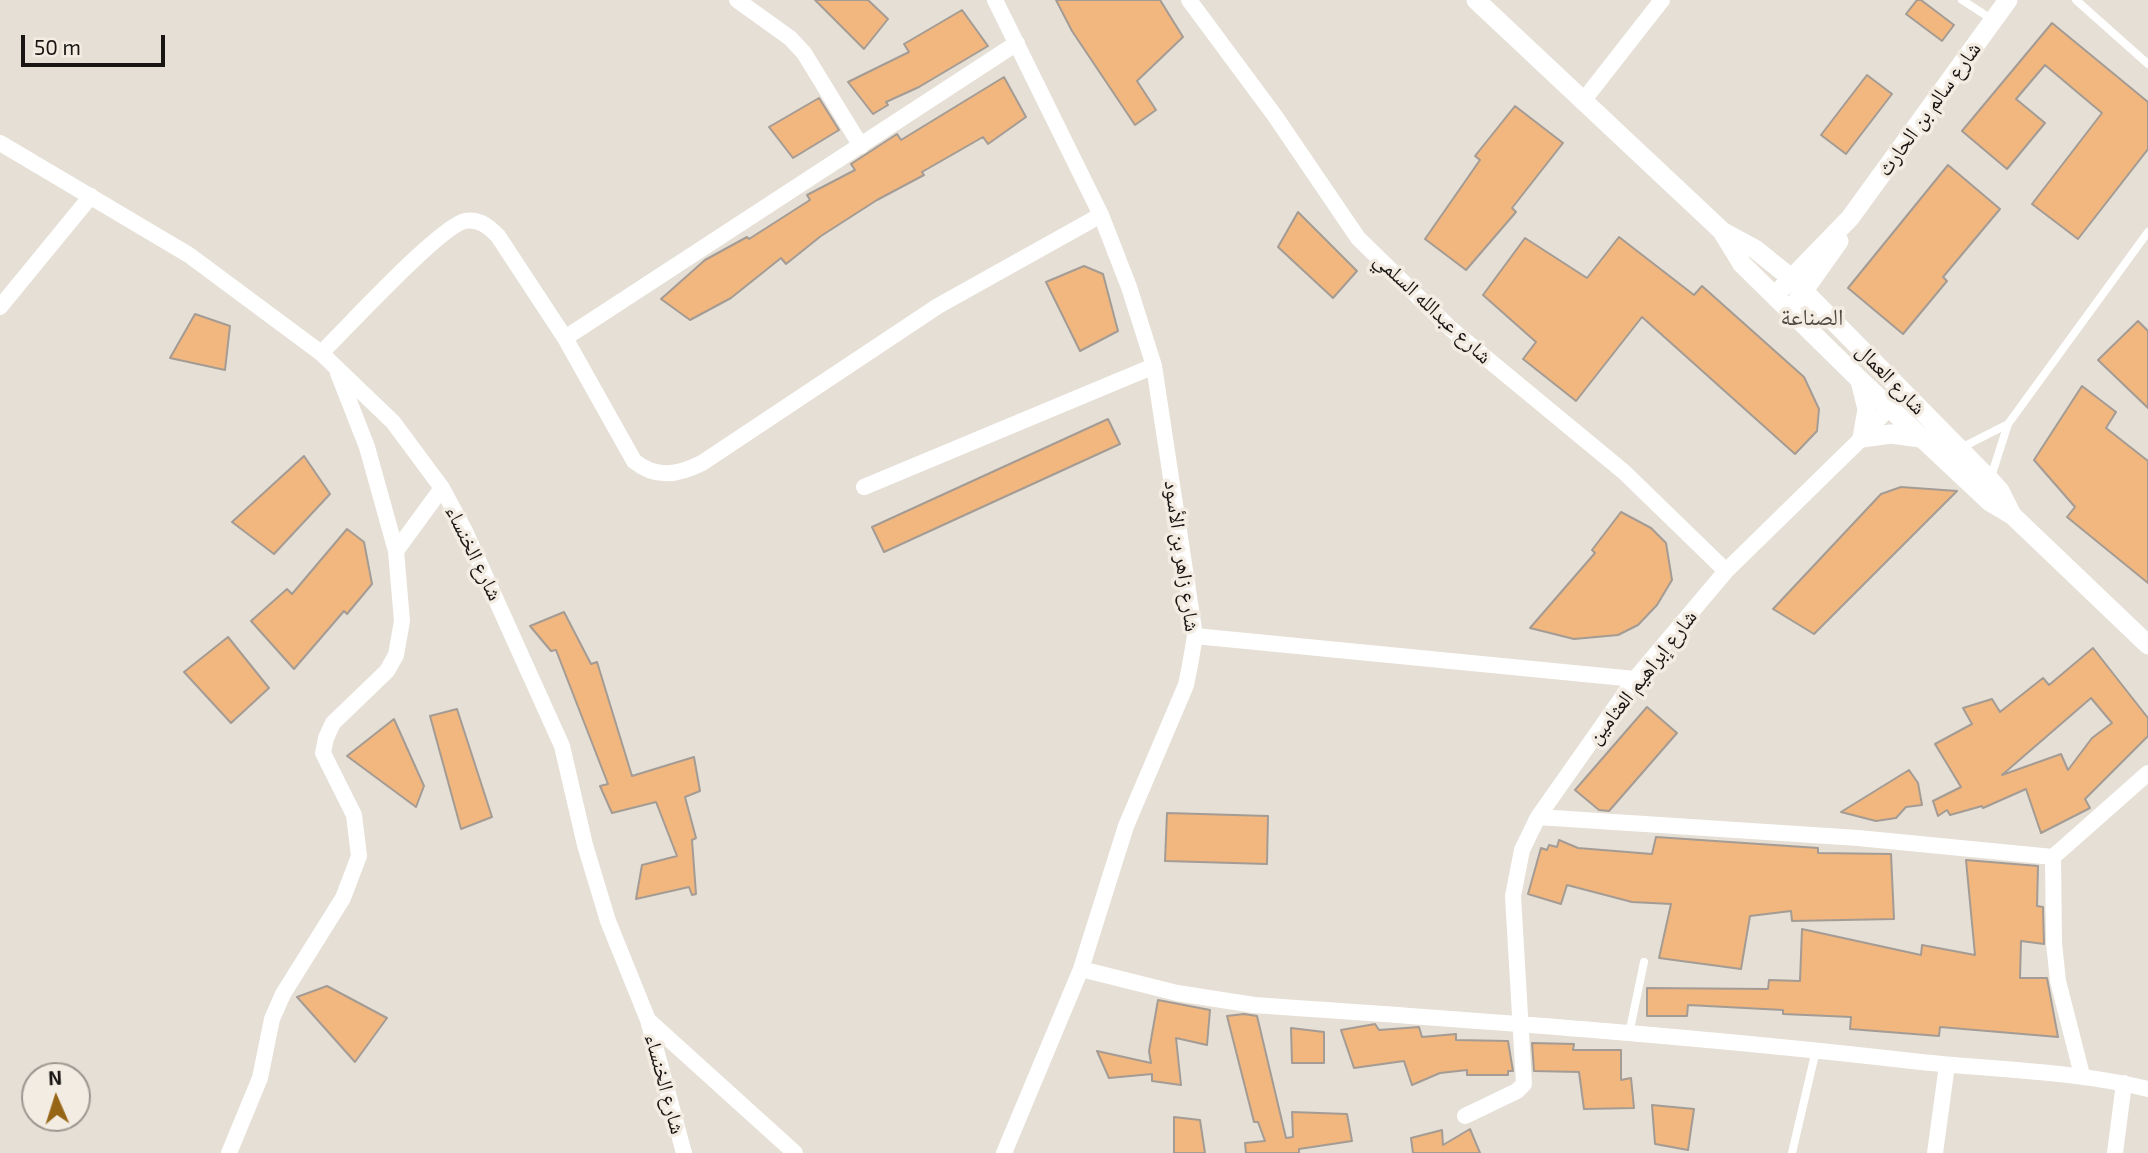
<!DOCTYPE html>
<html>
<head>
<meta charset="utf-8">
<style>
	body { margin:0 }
	#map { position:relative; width:2148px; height:1153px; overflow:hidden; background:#e5dfd5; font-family:"Exo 2",sans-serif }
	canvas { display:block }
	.north { position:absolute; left:21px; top:1062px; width:70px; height:70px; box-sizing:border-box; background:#f3ece3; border:2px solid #9b968f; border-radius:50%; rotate:357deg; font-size:19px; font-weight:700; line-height:28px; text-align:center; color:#181512 }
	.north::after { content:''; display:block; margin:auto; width:24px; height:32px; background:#966616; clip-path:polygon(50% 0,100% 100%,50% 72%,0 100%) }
	.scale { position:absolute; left:21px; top:35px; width:144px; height:32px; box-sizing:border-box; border:4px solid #181512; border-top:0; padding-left:9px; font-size:21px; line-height:24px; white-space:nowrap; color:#181512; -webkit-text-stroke:5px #f3ece3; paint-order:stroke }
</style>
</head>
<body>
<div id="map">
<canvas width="2148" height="1153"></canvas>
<div class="north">N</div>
<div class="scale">50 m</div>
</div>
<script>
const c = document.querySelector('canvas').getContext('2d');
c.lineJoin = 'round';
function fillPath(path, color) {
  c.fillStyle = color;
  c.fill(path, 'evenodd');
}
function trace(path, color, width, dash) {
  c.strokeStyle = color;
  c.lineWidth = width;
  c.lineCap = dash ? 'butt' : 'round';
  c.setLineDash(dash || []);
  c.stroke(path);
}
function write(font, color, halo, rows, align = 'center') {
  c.font = font + ' "Exo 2","Noto Naskh Arabic",sans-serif';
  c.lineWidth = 7;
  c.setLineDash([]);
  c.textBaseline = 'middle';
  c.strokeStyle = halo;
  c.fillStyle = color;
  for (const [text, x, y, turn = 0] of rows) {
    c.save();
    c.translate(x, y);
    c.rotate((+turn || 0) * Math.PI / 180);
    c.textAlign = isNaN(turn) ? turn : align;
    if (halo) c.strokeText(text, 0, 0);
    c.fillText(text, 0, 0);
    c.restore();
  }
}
const building = new Path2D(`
	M815,0H868L888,19L864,49Z
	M1056,0H1160L1183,37L1137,81L1156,110L1135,125L1072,31Z
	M1917,0H1921L1954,25L1942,41L1906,14Z
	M962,10L988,46L919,87L886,102L888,105L873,114L848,82L909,52L904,44Z
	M2052,23L2148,102V149L2078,239L2032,204L2102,113L2045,65L2016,99L2045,123L2007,169L1962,131Z
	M1867,75L1892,94L1846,154L1821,135Z
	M1004,77L1026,117L988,144L983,137L922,172L924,175L877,200L821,236L786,264L781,258L731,298L690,320L661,299L705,260L747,237L749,239L810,200L807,195L855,170L851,164L897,134L901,140Z
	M819,98L839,130L793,158L769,127Z
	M1515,106L1563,143L1512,208L1516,212L1466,270L1425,239L1480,160L1475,156Z
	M1948,165L2000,209L1943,277L1947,281L1903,334L1848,288Z
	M1298,212L1357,271L1333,298L1278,247Z
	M1619,237L1694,295L1702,286L1804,377L1819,409L1817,431L1795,454L1642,317L1576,401L1523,359L1536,342L1483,295L1525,238L1587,278Z
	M1084,266L1103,274L1118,331L1080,351L1046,282Z
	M195,314L230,326L225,370L170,358Z
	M2138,321L2148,331V408L2098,360Z
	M2082,386L2116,412L2106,428L2148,461V583L2067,517L2075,507L2034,460Z
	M1108,419L1120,444L884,552L872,527Z
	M304,456L330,494L274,554L232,522Z
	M1901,487L1957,491L1814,634L1773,609L1881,494Z
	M1621,512L1651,528L1666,543L1672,580L1657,605L1638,625L1618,635L1574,639L1530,628L1595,553L1592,550Z
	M347,529L364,542L372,584L347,614L344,611L294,669L251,621L287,589L292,594Z
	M564,612L591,664L597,662L632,776L694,757L700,791L685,797L696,838L692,840L696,894L692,895L689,887L636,899L642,865L677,856L656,802L612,813L600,786L608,784L556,650L551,651L530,626Z
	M228,637L269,688L231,723L184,672Z
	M2093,648L2148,718V736L2085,799L2090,808L2041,833L2026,789L1983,808L1982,806L1950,815L1947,810L1938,816L1933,801L1961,787L1935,744L1972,724L1963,708L1992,699L2000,712L2043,678L2049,685ZM2091,698L2112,723L2092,738L2068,770L2061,754L2002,775Z
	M1647,707L1677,733L1609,811L1599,810L1575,790Z
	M457,709L492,817L461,829L430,716Z
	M394,719L424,786L416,807L347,756Z
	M1909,770L1918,783L1922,805L1906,807L1896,818L1876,821L1841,812Z
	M1167,813L1268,816L1267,864L1165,861Z
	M1656,837L1818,848V853L1891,854L1894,919L1792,921L1791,911L1750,916L1741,969L1659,958L1671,904L1632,902L1567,885L1561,904L1528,894L1541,848L1547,850L1549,845L1557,847L1559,840L1578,848L1652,854Z
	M1966,860L2038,866L2037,906L2043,907L2044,944L2021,941L2020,978H2047L2058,1037L1940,1027L1939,1036L1850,1029L1851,1017L1783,1014V1010L1688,1005L1687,1016H1647V988L1768,989L1769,980L1800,981L1802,929L1921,955L1922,945L1975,955Z
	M327,986L387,1018L355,1062L297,997Z
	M1158,1000L1210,1010L1207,1045L1176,1038L1181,1085L1152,1081V1074L1109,1078L1097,1051L1151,1063L1149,1051Z
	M1244,1014L1257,1016L1286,1138L1293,1137L1292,1112L1347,1114L1352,1141L1299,1149V1153H1246L1245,1143L1265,1141L1258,1122H1254L1227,1016Z
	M1375,1024L1379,1030L1419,1027L1422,1037L1456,1034V1040L1508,1041L1513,1071H1508V1075H1467V1070L1440,1073L1412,1085L1404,1061L1354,1068L1341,1030Z
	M1291,1028L1324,1032V1063H1292Z
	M1532,1043L1574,1044L1573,1050H1621V1080L1631,1078L1634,1108L1584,1109L1579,1072L1534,1071Z
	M1652,1105L1694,1109L1688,1150L1655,1144Z
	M1174,1117L1200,1120L1205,1153H1174Z
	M1470,1129L1480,1153H1413L1411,1138L1442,1130L1443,1145Z`);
const service = new Path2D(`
	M1962,0L1993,20
	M2076,0L2148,64
	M1961,448L2008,424
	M1991,477L2008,424L2148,232
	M1629,1034L1644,962
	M1792,1153L1816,1050`);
const minor = new Path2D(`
	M737,0L790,38L804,53L861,146
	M995,0L1101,215L1129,287L1154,366L1195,636L1190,665L1186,685L1126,826L1081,969L1004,1153
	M1189,0L1275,116L1358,238L1451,329L1624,472L1726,571
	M1583,101L1662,0
	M0,143L189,255L321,353L393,422L442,488L465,531L562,746L585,845L608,921L648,1020L684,1153
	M0,307L91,196
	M565,338L634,461C656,479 678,475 702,463L938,306L1101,215
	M321,353C345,330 440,226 465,221C479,218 489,227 498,236L565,338L1017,43
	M338,373L367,447L396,551
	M864,487L1154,366
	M1195,636L1635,679
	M1538,817L1858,838L2053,857L2148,773
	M2053,857L2054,943L2058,981L2082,1075
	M1081,969L1177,993L1254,1005C1474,1020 1694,1036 1912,1061C1991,1070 2071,1070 2148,1089
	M648,1020L795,1153
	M1465,1116L1517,1091L1524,1084L1513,896L1522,850L1538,817L1635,679L1726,571L1862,438L1903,392
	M229,1153L260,1078L272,1019L283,994L343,898L359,856L354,815L323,753L326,738L333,723L387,671L396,655L402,621L396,551L442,488
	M1935,1153L1947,1065
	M2115,1153L2124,1083`);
const tertiary = new Path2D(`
	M1476,0L1722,231L1755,249L1791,278L1990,480L2000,491L2012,515
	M1723,233L1742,264L1860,380L1990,502L2012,515L2148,645
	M1782,288L1850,218L2008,0
	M1798,299L1839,241
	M1860,381L1867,409L1862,438L1891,434L1920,438`);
const streetNames = [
	["شارع سالم بن الحارث",1929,109,-54],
	["شارع عبدالله السلمي",1433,308,43],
	["شارع العمال",1891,379,46],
	["شارع الخنساء",474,553,64],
	["شارع زاهر بن الأسود",1182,556,82],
	["شارع إبراهيم العثامين",1642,677,-52],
	["شارع الخنساء",665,1084,75]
];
const neighbourhoodNames = [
	["الصناعة",1812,317]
];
fillPath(building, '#f2b67f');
trace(building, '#a49c94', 2);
trace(service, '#fff', 8);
trace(minor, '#fff', 16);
trace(tertiary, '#fff', 19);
write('21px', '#181512', '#f3ece3', streetNames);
write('23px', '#4f4942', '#f3ece3', neighbourhoodNames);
</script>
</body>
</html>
